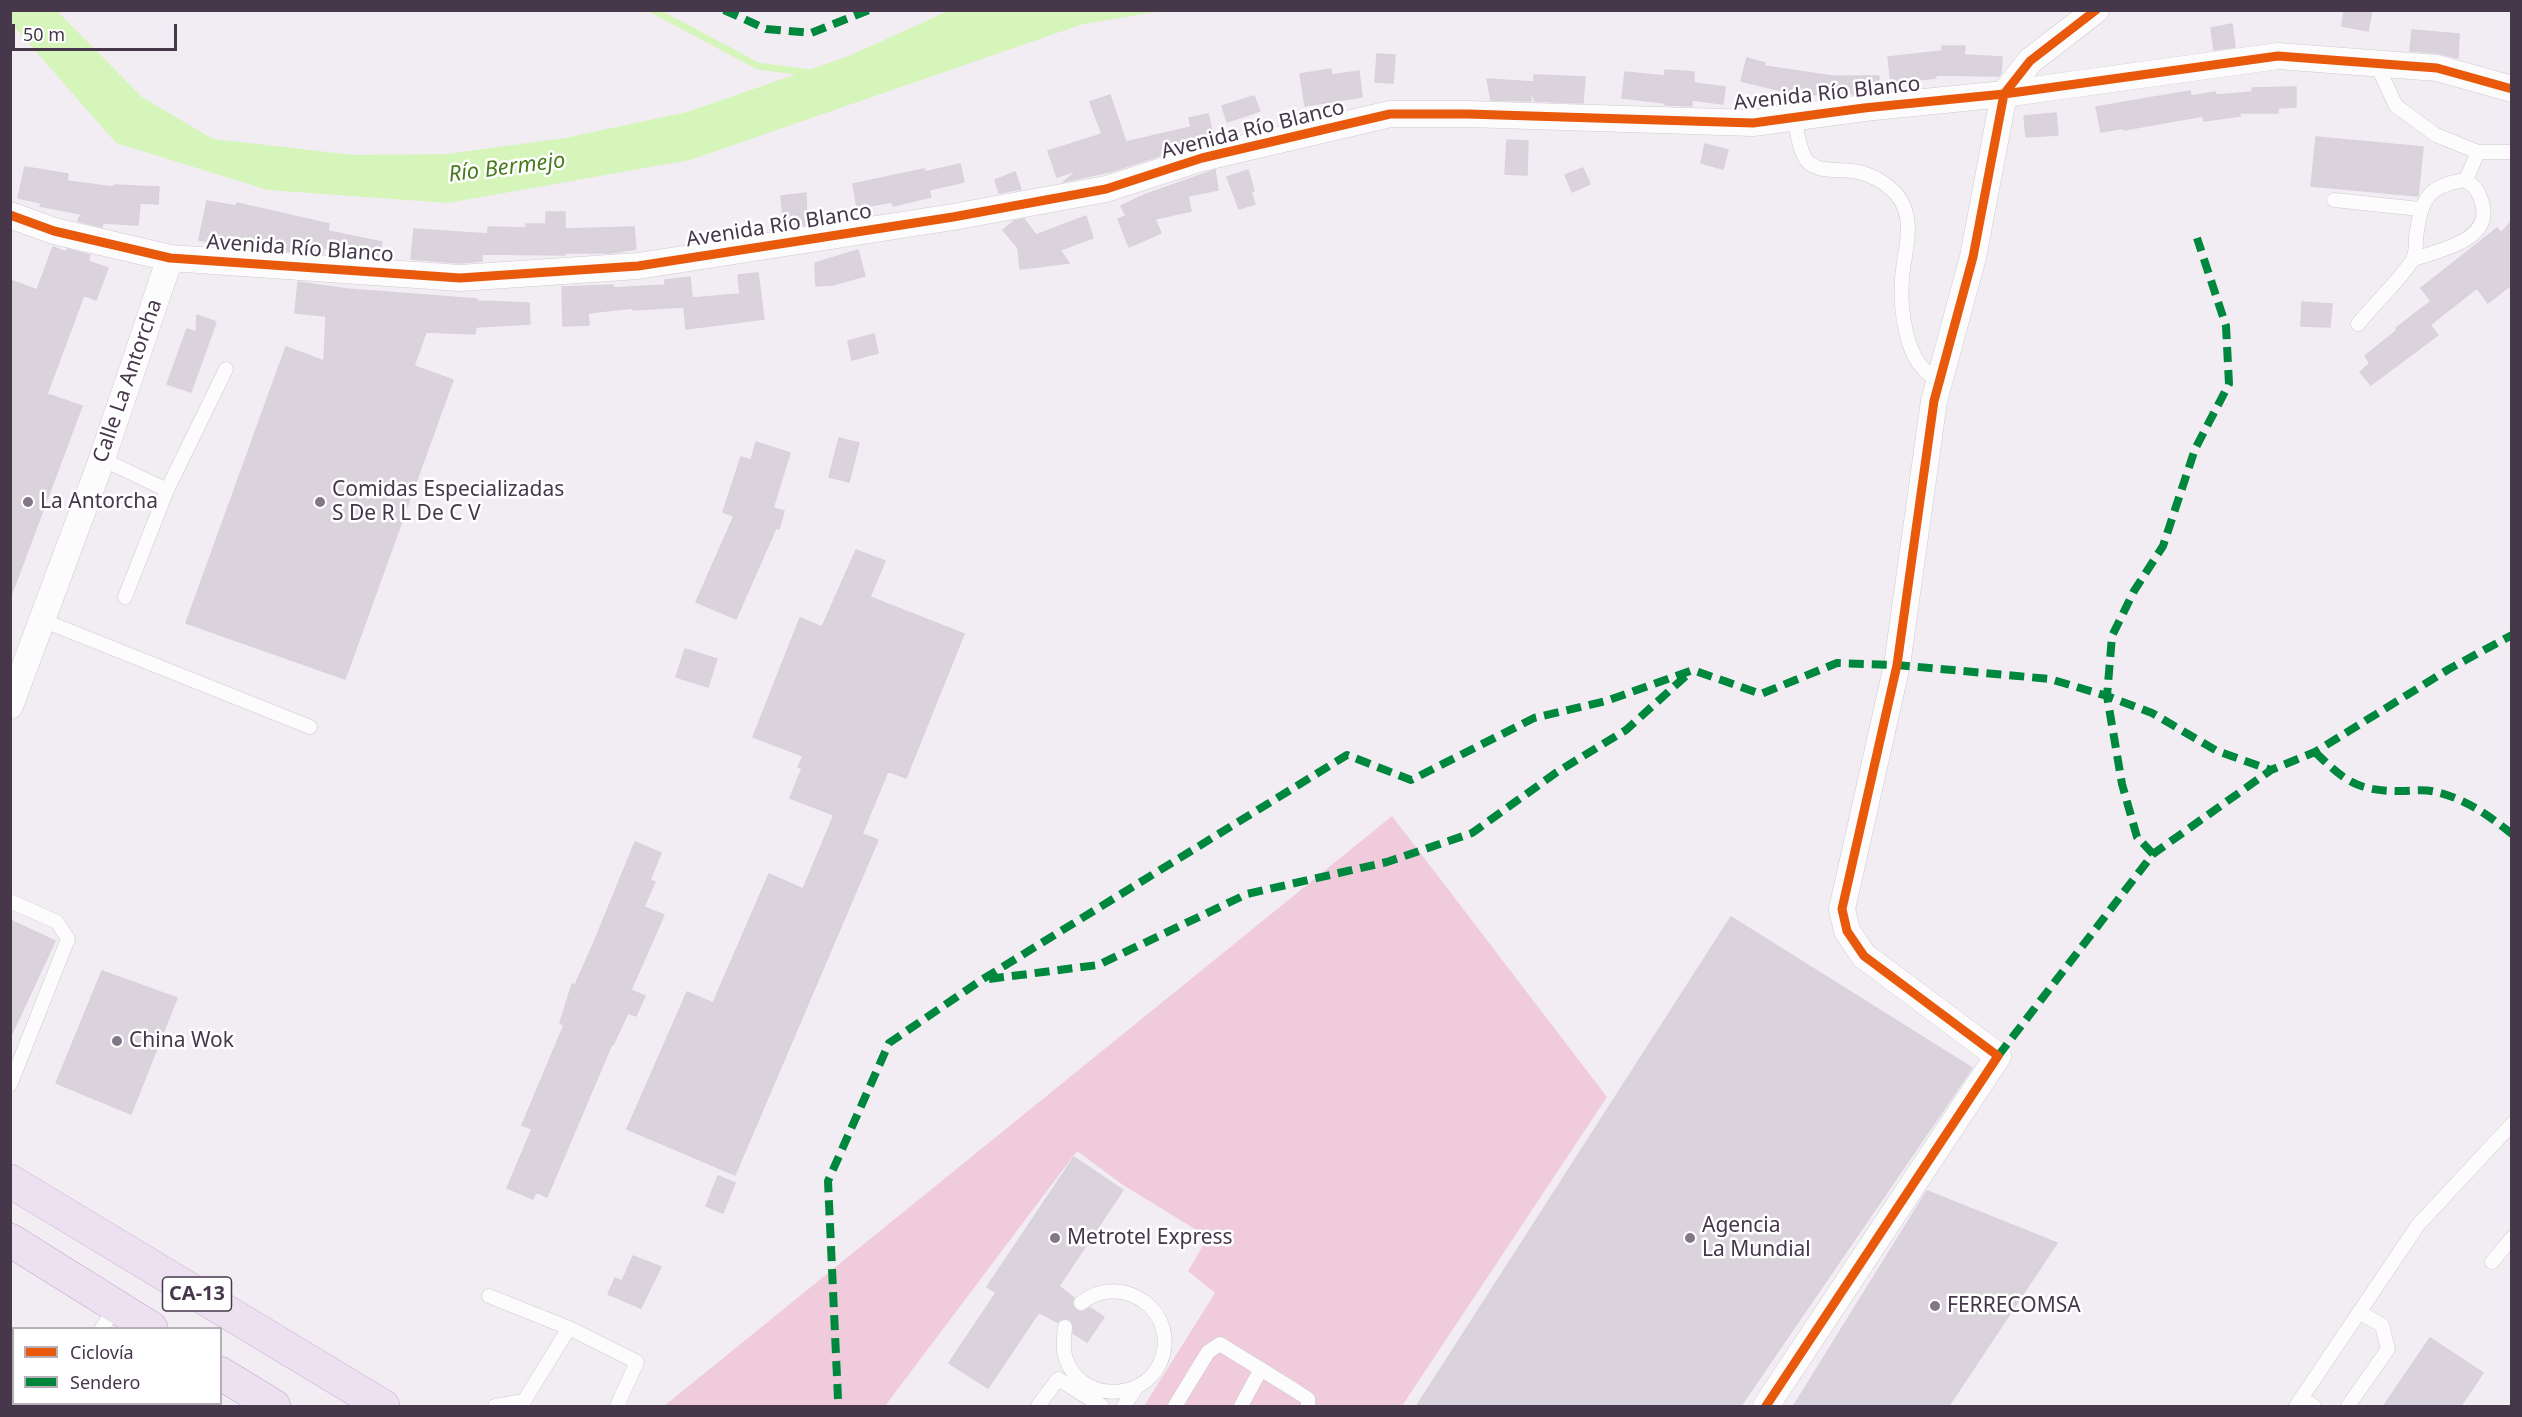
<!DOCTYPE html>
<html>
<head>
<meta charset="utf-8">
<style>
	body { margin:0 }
	#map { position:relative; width:2522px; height:1417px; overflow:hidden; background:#f2edf3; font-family:"Noto Sans",sans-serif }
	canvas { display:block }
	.frame { position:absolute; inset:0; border:12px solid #46374b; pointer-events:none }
	.legend { position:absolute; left:12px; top:1327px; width:210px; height:78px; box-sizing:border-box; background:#fff; border:2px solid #b5afb7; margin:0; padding:8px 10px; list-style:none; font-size:18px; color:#46374b }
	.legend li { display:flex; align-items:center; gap:12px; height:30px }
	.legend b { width:30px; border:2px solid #b5afb7 }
	.scale { position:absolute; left:12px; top:24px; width:165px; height:27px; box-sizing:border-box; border:3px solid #46374b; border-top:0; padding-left:8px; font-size:18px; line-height:21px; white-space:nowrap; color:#46374b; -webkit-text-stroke:4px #fff; paint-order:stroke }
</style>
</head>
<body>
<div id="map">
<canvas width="2522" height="1417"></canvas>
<div class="frame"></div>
<ul class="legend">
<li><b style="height:8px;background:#e8590c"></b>Ciclovía</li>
<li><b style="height:8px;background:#00873e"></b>Sendero</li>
</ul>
<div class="scale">50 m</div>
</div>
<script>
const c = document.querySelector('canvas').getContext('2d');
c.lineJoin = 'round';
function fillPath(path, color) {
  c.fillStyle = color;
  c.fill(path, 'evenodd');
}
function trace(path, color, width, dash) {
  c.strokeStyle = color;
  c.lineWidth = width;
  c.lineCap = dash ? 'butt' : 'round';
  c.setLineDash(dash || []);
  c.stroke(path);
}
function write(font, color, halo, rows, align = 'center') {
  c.font = font + ' "Noto Sans",sans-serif';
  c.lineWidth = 5;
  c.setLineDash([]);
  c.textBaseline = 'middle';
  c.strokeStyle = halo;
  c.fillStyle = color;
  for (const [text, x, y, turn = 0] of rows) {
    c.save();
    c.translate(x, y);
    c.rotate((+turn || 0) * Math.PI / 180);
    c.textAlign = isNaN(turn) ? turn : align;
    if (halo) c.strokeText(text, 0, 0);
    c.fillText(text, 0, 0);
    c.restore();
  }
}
const green = new Path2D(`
	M1392,816L1607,1097L1402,1406H1144L1215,1293L1188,1271L1208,1237L1123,1185L1077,1151L885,1406H664Z`);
const water = new Path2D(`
	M10,11H57L142,97L213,139L354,155L446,154L565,138L687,112L849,56L948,11H1161L1083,24L690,160L448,203L268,190L116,143L11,23Z`);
const stream = new Path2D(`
	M653,10L758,66L811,73`);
const building = new Path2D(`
	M2344,10H2372L2368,31L2342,26Z
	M2232,24L2235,47L2214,50L2211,28Z
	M2412,30L2459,34L2458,58L2438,53L2410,51Z
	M1942,46H1965L1964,55L2002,57L2001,73L1999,76L1935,75L1936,78L1891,83L1888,57L1942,51Z
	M1377,54L1395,55L1393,83L1375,82Z
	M1747,58L1765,63L1764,66L1832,76H1879V91L1855,94L1817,93L1816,95L1782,91L1741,81Z
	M1331,69L1332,75L1359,71L1362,97L1305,106L1300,74Z
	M1665,70L1694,72V83L1725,87L1723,104L1692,100V106L1665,105V103L1622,98L1625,72L1665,76Z
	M1534,75L1585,77L1583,103L1535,101L1531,92V101L1491,100L1487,79L1534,82Z
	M2296,87V107L2278,108V113H2240V116L2204,121L2203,116L2124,130V128L2101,132L2096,107L2190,91L2191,96L2215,92L2216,95L2252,92V88Z
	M1110,95L1126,142L1191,127L1189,118L1208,114L1214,138L1113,171L1063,182L1078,170L1057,177L1048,151L1102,134L1090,102Z
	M1254,96L1260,111L1227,122L1222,106Z
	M2056,113L2058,135L2026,137L2024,116Z
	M2316,137L2423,147L2418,196L2311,186Z
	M1507,140L1528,141L1527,175L1505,174Z
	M1705,144L1728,150L1723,169L1701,163Z
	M960,164L964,182L929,190L931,197L893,206L892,202L857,208L853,184L924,169L925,172Z
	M25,167L68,174L67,181L113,187L114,185L159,187L158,204L140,203L138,225L103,223L102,227L78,221L81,214L40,206L41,203L18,198Z
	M1583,168L1590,184L1572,192L1565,175Z
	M1215,170L1218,190L1188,196L1191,211L1155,219L1161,233L1129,247L1118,219L1126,216L1121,206L1144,195Z
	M1248,170L1254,191L1251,192L1255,204L1239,209L1227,177Z
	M1015,172L1021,189L999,193L995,180Z
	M806,193L807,225L784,228L781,196Z
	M207,201L236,206L237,203L329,224L328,231L382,242L379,257L324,248L323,254L263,249L226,242L225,245L199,240Z
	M546,212H565V229L634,227L636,249L611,253H565V255L482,254V261L460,263L411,259L414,229L488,234V227L526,228V224H546Z
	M1086,216L1093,238L1060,250L1069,263L1020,269L1018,248L1003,230L1014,221L1024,219L1036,235Z
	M2511,222V285L2488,303L2477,288L2430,325L2438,335L2371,385L2360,372L2370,363L2365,356L2397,330L2396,328L2431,301L2421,288L2497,228L2501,233Z
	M53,247L66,252L67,249L90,255L88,261L108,268L96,300L84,295L47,394L82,406L12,593H10V280L37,290Z
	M858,250L865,276L832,285L816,286L815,263Z
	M758,273L764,319L686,329L684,307L633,310V308L588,313L589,325L563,326L562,287L613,285V288L665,285V280L690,277L692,298L740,294L738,275Z
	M298,282L347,289L477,299V301L529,303L530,324L476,327L475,334L426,332L414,366L453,380L345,679L186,623L286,347L324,361L326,316L295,313Z
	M2302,302L2332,304L2330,327L2301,326Z
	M197,315L216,322L191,392L167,384L187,329L196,332Z
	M874,334L878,353L852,360L848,341Z
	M839,438L859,443L849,482L829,477Z
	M756,442L790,453L773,508L784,511L779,529L776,528L736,619L696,602L734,516L723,512L741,457L751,460Z
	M856,550L885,561L870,597L964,634L906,778L888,771L862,834L878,840L735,1175L627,1129L687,992L713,1003L769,874L803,889L834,815L790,798L802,768L798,767L803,756L753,737L800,618L822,627Z
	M685,649L717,659L708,687L676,677Z
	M635,842L661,853L650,880L655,882L644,907L664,915L631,990L645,996L636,1016L628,1013L613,1045L612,1044L547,1197L536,1192L533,1199L507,1188L532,1129L522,1125L564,1025L560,1023L572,984L575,985L595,940Z
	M1731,917L1972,1068L1740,1407H1416Z
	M10,920L55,941L10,1038Z
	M102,971L177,998L131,1114L56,1083Z
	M1074,1157L1123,1190L1059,1286L1074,1298L1072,1303L1076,1310L1081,1312L1090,1308L1104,1317L1087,1342L1073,1333V1324L1070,1319H1062L1057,1322L1039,1312L988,1388L949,1363L996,1293L987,1287Z
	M718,1176L735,1183L723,1213L706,1206Z
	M1927,1191L2057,1243L1948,1407H1793Z
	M633,1256L661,1267L641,1308L608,1294L615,1278L622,1281Z
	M2430,1338L2483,1373L2460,1407H2383Z`);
const service = new Path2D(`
	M2376,63L2396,106L2436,135L2478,152H2512
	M1794,116C1797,129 1798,145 1804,156C1812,175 1842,168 1858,172C1871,174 1889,185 1897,195C1917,220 1904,250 1902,279C1900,303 1904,338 1916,359C1921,368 1931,376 1938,383
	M2334,200L2420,209
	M2414,259C2437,251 2490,241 2483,207C2480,194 2477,188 2466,180
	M2358,324C2375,303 2397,283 2412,261C2416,255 2416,245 2416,238C2421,201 2426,185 2466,180L2478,152
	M102,459L167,490L125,597
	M167,490L226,369
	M42,620L310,727
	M10,901L57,922L68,939L10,1085
	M2492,1262L2512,1238
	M489,1296L569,1328L524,1401L495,1406
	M1065,1327C1064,1338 1062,1349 1066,1359C1080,1401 1142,1403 1160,1363C1182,1314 1123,1269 1081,1303
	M102,1328L116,1307
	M569,1328L637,1362L617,1406
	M2301,1399L2314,1406
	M78,1406L79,1404
	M1038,1406L1058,1379L1102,1406
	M1124,1406L1136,1388
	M1175,1406L1208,1352L1220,1344L1296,1391L1308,1399V1406
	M1241,1406L1261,1369
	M2296,1406L2418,1225L2512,1124
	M2348,1406L2388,1349L2382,1325L2360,1313`);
const minor = new Path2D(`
	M10,215L54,231L170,258L460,278L638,266L953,217L1106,189L1202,158L1390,114H1468L1753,123L1864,108L2004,94L2278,56L2437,68L2512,89
	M10,706L102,459L170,258
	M1766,1406L1998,1056L1864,956L1847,931L1842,909L1897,665L1934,401L1973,257L2004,94L2030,61L2096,10`);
const trunk = new Path2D(`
	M10,1181L383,1406
	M10,1240L151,1328
	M220,1373L274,1406`);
const quiet = new Path2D(`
	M724,10L766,29L811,33L869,10
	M2315,752C2344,780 2356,791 2399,791C2410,791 2425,789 2436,792C2466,799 2488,815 2512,834
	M2153,854L2137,837L2122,784L2107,696L2112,636L2134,591L2163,546L2195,449L2229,384L2226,326L2197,238
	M989,979L1098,965L1247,894L1387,862L1472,833L1557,772L1626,730L1688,674
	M1998,1056L2153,854L2271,770L2315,752L2449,669L2512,635
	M838,1399L828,1181L889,1043L983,979L1347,755L1411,780L1534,718L1606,701L1693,670L1761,694L1837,663L1897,665L2050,679L2107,696L2152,713L2217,751L2271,770`);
const cycleway = new Path2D(`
	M10,215L54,231L170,258L460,278L638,266L953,217L1106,189L1202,158L1390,114H1468L1753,123L1864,108L2004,94L2278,56L2437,68L2512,89
	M1766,1406L1998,1056L1864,956L1847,931L1842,909L1897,665L1934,401L1973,257L2004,94L2030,61L2096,10`);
const markers = [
	[28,502,6,"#827786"],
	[320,502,6,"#827786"],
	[117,1041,6,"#827786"],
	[1055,1238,6,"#827786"],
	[1690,1238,6,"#827786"],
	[1935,1306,6,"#827786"]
];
const shields = [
	[197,1294,69]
];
const shieldNames = [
	["CA-13",197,1294]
];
const streetNames = [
	["Avenida Río Blanco",1827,94,-6],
	["Avenida Río Blanco",1253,130,-14],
	["Avenida Río Blanco",779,226,-9],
	["Avenida Río Blanco",300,249,4],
	["Calle La Antorcha",128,381,-71]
];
const poiNames = [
	["Comidas Especializadas",332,490],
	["S De R L De C V",332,514],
	["La Antorcha",40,502],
	["China Wok",129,1041],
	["Agencia",1702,1226],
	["La Mundial",1702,1250],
	["Metrotel Express",1067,1238],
	["FERRECOMSA",1947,1306]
];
const waterNames = [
	["Río Bermejo",507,168,-7]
];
fillPath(green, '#f0cbdc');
fillPath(water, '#d5f5ba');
trace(stream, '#d5f5ba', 7);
fillPath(building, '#dad3db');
trace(building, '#d9d2dc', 1.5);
trace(service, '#cec9d0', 15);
trace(minor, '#cec9d0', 27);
trace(trunk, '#c4a6ce', 34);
trace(service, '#fdfcfd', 14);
trace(minor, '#fdfcfd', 26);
trace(trunk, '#ede0f0', 33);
trace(quiet, '#00873e', 8, [15, 8]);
trace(cycleway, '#e8590c', 9);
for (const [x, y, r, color] of markers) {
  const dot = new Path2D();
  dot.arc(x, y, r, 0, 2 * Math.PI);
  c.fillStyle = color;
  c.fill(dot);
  trace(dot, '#fff', 2);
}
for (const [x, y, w] of shields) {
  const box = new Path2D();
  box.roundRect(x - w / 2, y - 17, w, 34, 4.5);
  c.fillStyle = '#fff';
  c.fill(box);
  trace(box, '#46374b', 1.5);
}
write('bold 20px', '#46374b', null, shieldNames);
write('21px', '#46374b', '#fff', streetNames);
write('21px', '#46374b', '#fff', poiNames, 'left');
write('italic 22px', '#467c1c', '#fff', waterNames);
</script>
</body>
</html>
